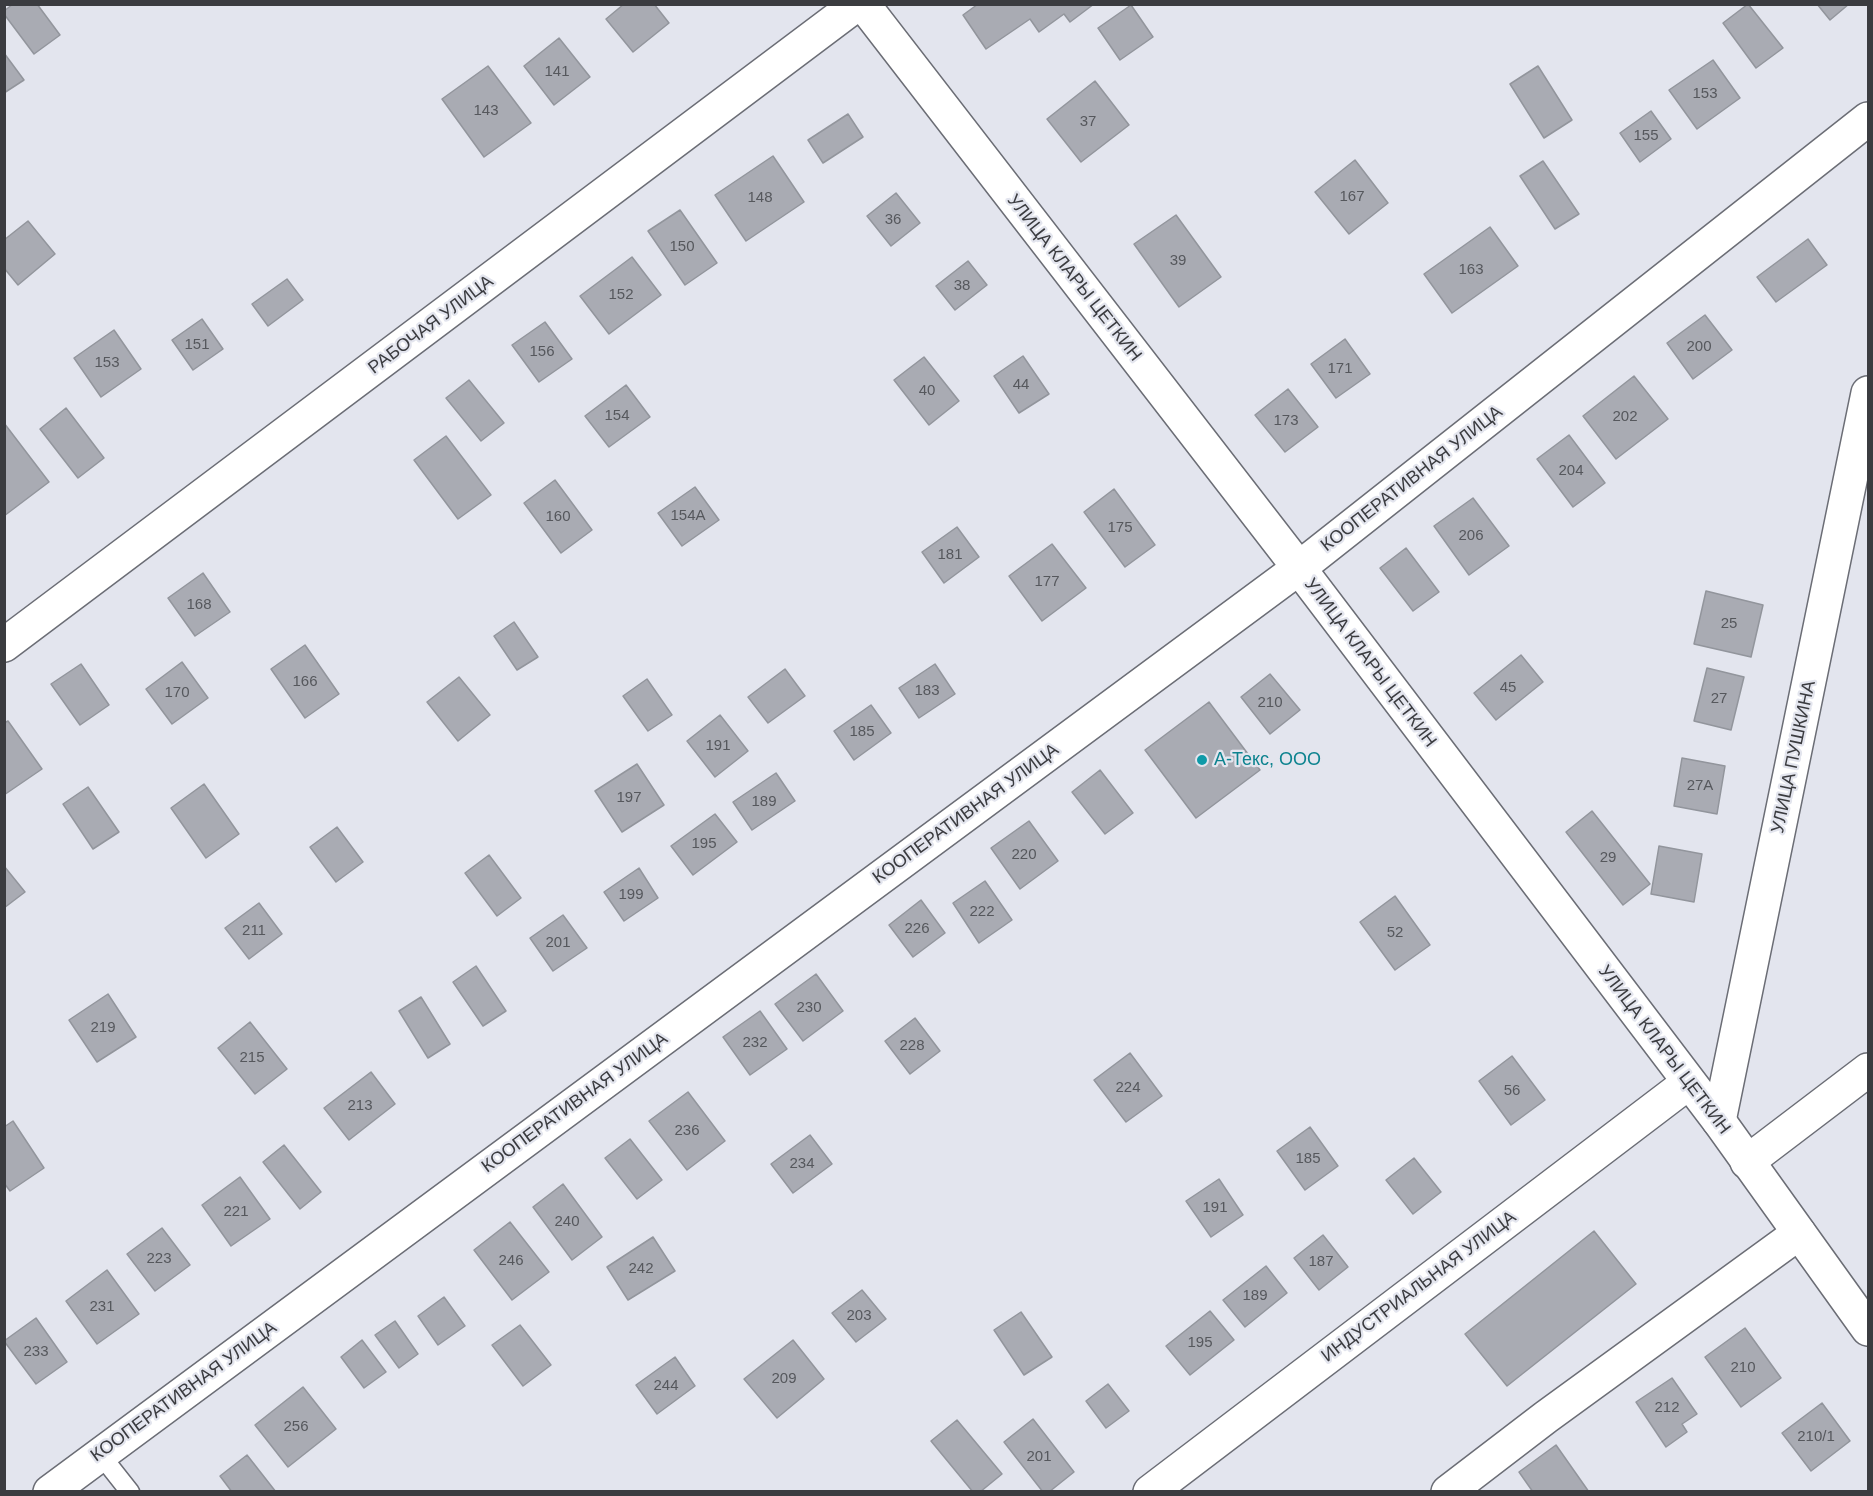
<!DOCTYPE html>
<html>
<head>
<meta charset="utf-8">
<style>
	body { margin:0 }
	#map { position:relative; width:1873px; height:1496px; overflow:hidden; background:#e3e5ee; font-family:Helvetica,sans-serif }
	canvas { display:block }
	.frame { position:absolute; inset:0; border:6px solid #3b3c40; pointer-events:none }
</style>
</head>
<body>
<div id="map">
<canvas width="1873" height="1496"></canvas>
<div class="frame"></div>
</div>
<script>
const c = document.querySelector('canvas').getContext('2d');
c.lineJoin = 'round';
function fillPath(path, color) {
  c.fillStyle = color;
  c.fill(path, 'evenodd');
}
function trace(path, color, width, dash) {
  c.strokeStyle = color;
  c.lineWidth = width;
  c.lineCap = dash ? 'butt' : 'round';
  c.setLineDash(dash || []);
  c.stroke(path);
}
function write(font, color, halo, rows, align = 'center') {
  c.font = font + ' Helvetica,sans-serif';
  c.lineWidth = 4.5;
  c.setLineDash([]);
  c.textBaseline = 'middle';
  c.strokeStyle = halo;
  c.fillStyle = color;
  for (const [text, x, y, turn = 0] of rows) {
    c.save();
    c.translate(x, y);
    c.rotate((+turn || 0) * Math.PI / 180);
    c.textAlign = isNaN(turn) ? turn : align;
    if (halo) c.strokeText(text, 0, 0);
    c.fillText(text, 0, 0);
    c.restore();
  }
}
const building = new Path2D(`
	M13,4H37L60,35L34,54L4,14V11Z
	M624,4H654L669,23L633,52L606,19Z
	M978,4H1094L1070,22L1064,14L1039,32L1030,19L986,49L963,15Z
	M1748,4L1783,48L1756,68L1723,23Z
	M1817,4H1849L1830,20Z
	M1131,5L1153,37L1120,60L1098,28Z
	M559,38L590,77L554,105L524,66Z
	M4,53L24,80L4,93Z
	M1713,60L1740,98L1697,129L1669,90Z
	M488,66L531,123L484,157L442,99Z
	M1538,66L1572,120L1544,138L1510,84Z
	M1095,81L1129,125L1081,162L1047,119Z
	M1651,111L1671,139L1640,162L1620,133Z
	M848,114L863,137L823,163L808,140Z
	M773,156L804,202L746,241L715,195Z
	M1355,160L1388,203L1349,234L1315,192Z
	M1543,161L1579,214L1555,229L1520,176Z
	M896,193L920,223L891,246L867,216Z
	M680,210L717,263L685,285L648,231Z
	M1176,215L1221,277L1179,307L1134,244Z
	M28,221L55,254L18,285L4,268V240Z
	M1490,227L1518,266L1452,313L1424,274Z
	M1808,239L1827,265L1776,302L1757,277Z
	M632,257L661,295L609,334L580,296Z
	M968,261L987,285L955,310L936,286Z
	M287,279L303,300L268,326L252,304Z
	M1705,315L1732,350L1693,379L1667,343Z
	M202,319L223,349L193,370L172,340Z
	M545,322L572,359L539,382L512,345Z
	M114,330L141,369L101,397L74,358Z
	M1345,339L1370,374L1336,398L1311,364Z
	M1023,356L1049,394L1019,413L994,376Z
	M924,357L959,401L929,425L894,380Z
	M1634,376L1668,419L1616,459L1583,416Z
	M469,380L504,423L481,441L446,398Z
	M626,385L650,417L609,447L585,416Z
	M1288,389L1318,427L1285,452L1255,415Z
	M66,408L104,458L78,478L40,429Z
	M4,423L49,482L4,516Z
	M1569,435L1605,483L1573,507L1537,459Z
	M446,436L491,495L458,519L414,460Z
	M555,480L592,530L561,553L524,503Z
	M695,487L719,520L682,546L658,513Z
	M1114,489L1155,545L1125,567L1084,512Z
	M1473,498L1509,546L1469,575L1434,526Z
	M957,527L979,557L944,583L922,552Z
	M1052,544L1086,588L1042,621L1009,576Z
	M1406,548L1439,592L1413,611L1380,568Z
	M203,573L230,612L195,636L168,598Z
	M1706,591L1763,605L1751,657L1694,644Z
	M514,622L538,657L517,670L494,636Z
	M305,645L339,694L305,718L271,669Z
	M1521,655L1543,682L1496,720L1474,693Z
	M182,662L208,698L172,724L146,689Z
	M81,664L109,705L80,725L51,684Z
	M935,664L955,694L919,718L899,688Z
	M1707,668L1744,677L1731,730L1694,721Z
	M785,669L805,696L768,723L748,697Z
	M1270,674L1300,710L1270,734L1241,697Z
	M459,677L490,715L458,741L427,702Z
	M647,679L672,715L648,731L623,696Z
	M1209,702L1260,770L1196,818L1145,750Z
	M871,705L891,733L854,760L834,731Z
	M720,715L748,751L715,777L687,741Z
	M8,721L42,769L4,795V723Z
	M1682,758L1725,766L1717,814L1674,806Z
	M637,764L664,805L622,832L595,791Z
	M1100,770L1133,813L1105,834L1072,792Z
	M776,773L795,801L752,830L733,802Z
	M204,784L239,834L206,858L171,808Z
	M88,787L119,832L93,849L63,804Z
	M1592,811L1650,884L1623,905L1566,832Z
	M715,814L737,842L693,875L671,846Z
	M1029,821L1058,861L1020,889L991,848Z
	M337,827L363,862L336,882L310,847Z
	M1659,846L1702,854L1694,902L1651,894Z
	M489,855L521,898L497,916L465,873Z
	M4,866L25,892L4,908Z
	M639,868L658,898L624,921L604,892Z
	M985,881L1012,920L979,943L953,903Z
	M1395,896L1430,945L1395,970L1360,922Z
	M921,900L945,933L913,957L889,925Z
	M259,903L282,934L249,959L225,928Z
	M563,915L587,948L553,971L530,938Z
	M476,966L506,1011L483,1026L453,982Z
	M816,974L843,1011L803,1041L775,1004Z
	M108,994L136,1037L97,1062L69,1020Z
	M421,997L450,1044L428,1058L399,1011Z
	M760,1011L787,1049L750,1075L723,1037Z
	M915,1018L940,1051L910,1074L885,1041Z
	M250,1022L287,1069L255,1094L218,1048Z
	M1130,1053L1162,1096L1126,1122L1094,1080Z
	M1512,1056L1545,1100L1511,1125L1479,1081Z
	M371,1072L395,1104L349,1140L324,1108Z
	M688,1092L725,1141L687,1170L649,1121Z
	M13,1121L44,1168L10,1191L4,1183V1127Z
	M1310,1127L1338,1166L1305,1190L1277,1151Z
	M810,1135L832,1164L793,1193L771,1164Z
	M630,1139L662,1180L637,1199L605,1158Z
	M284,1145L321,1192L300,1209L263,1162Z
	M1414,1158L1441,1192L1413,1214L1386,1180Z
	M240,1177L270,1219L231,1246L202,1205Z
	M1219,1179L1243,1215L1211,1237L1186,1201Z
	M563,1184L602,1237L572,1260L533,1207Z
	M510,1222L549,1272L512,1300L474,1250Z
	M162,1228L190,1265L155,1291L127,1254Z
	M1594,1231L1636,1284L1507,1386L1465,1334Z
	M1323,1235L1348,1267L1319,1290L1294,1258Z
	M653,1237L675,1271L628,1300L607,1267Z
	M1266,1266L1287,1293L1245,1327L1223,1300Z
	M107,1270L139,1314L97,1344L66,1301Z
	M862,1290L886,1319L856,1342L832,1313Z
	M444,1297L465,1326L438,1345L418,1316Z
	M1210,1311L1234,1340L1190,1375L1166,1346Z
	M1021,1312L1052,1357L1024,1375L994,1330Z
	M36,1318L67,1362L36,1384L4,1341Z
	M395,1321L418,1354L399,1368L375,1335Z
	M520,1325L551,1365L523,1386L492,1345Z
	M1745,1328L1781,1378L1741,1407L1705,1357Z
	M362,1340L386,1372L364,1388L341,1357Z
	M793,1340L824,1379L777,1418L744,1379Z
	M675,1357L695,1386L657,1414L636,1385Z
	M1672,1378L1697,1414L1682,1424L1687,1432L1666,1447L1636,1402Z
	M1108,1384L1129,1411L1106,1428L1086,1401Z
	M303,1387L336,1429L288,1467L255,1425Z
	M1822,1403L1850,1441L1811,1471L1782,1433Z
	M1033,1419L1074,1472L1049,1492H1043L1004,1442Z
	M957,1420L1002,1474L980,1492H973L931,1441Z
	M1556,1445L1589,1492H1533L1519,1472Z
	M247,1455L276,1492H232L220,1476Z`);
const lane = new Path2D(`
	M100,1454L130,1492`);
const street = new Path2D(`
	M1719,1121L1868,393
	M1747,1162L1868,1070
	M50,1492L1299,568L1868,119
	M1150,1492L1688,1083
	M1448,1492L1546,1417L1799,1233`);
const secondary = new Path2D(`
	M863,4L1299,568L1719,1121L1868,1329
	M4,645L857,4`);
const markers = [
	[1202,760,6,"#0f9aa8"]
];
const numberNames = [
	["141",557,72],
	["153",1705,94],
	["143",486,111],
	["37",1088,122],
	["155",1646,136],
	["167",1352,197],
	["148",760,198],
	["36",893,220],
	["150",682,247],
	["39",1178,261],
	["163",1471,270],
	["38",962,286],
	["152",621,295],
	["151",197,345],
	["200",1699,347],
	["156",542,352],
	["153",107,363],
	["171",1340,369],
	["44",1021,385],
	["40",927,391],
	["154",617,416],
	["202",1625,417],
	["173",1286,421],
	["204",1571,471],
	["154А",688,516],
	["160",558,517],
	["175",1120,528],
	["206",1471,536],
	["181",950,555],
	["177",1047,582],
	["168",199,605],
	["25",1729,624],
	["166",305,682],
	["45",1508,688],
	["183",927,691],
	["170",177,693],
	["27",1719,699],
	["210",1270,703],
	["185",862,732],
	["191",718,746],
	["27А",1700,786],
	["197",629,798],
	["189",764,802],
	["195",704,844],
	["220",1024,855],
	["29",1608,858],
	["199",631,895],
	["222",982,912],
	["226",917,929],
	["211",254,931],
	["52",1395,933],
	["201",558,943],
	["230",809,1008],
	["219",103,1028],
	["232",755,1043],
	["228",912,1046],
	["215",252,1058],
	["224",1128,1088],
	["56",1512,1091],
	["213",360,1106],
	["236",687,1131],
	["185",1308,1159],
	["234",802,1164],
	["191",1215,1208],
	["221",236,1212],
	["240",567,1222],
	["223",159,1259],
	["246",511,1261],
	["187",1321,1262],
	["242",641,1269],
	["189",1255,1296],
	["231",102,1307],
	["203",859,1316],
	["195",1200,1343],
	["233",36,1352],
	["210",1743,1368],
	["209",784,1379],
	["244",666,1386],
	["212",1667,1408],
	["256",296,1427],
	["210/1",1816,1437],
	["201",1039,1457]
];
const streetNames = [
	["УЛИЦА КЛАРЫ ЦЕТКИН",1074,278,52],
	["РАБОЧАЯ УЛИЦА",431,325,-37],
	["КООПЕРАТИВНАЯ УЛИЦА",1412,479,-38],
	["УЛИЦА КЛАРЫ ЦЕТКИН",1370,663,53],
	["УЛИЦА ПУШКИНА",1794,757,-78],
	["КООПЕРАТИВНАЯ УЛИЦА",966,814,-36],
	["УЛИЦА КЛАРЫ ЦЕТКИН",1664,1050,53],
	["КООПЕРАТИВНАЯ УЛИЦА",575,1103,-36],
	["ИНДУСТРИАЛЬНАЯ УЛИЦА",1419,1287,-37],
	["КООПЕРАТИВНАЯ УЛИЦА",184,1392,-36]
];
const cultureNames = [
	["А-Текс, ООО",1214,760]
];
fillPath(building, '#a9abb3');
trace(building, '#92959c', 1.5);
trace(lane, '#6b6d75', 21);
trace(street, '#6b6d75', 36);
trace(secondary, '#6b6d75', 36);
trace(lane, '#fff', 18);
trace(street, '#fff', 33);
trace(secondary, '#fff', 33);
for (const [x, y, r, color] of markers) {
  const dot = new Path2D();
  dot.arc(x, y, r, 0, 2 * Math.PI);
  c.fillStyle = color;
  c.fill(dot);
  trace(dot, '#e3e5ee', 2);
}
write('15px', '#56585d', null, numberNames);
write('18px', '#3b3c40', '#e3e5ee', streetNames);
write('18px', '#0d838f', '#e3e5ee', cultureNames, 'left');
</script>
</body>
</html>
